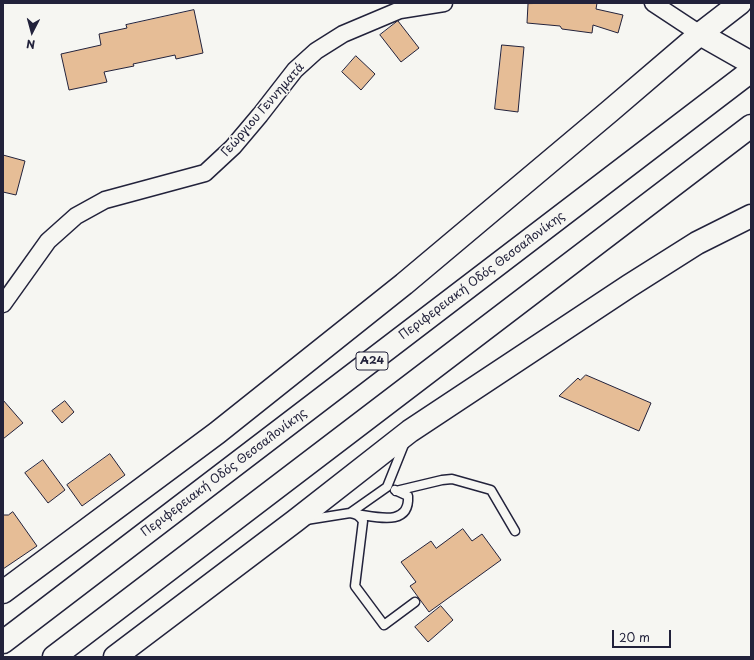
<!DOCTYPE html>
<html>
<head>
<meta charset="utf-8">
<style>
	body { margin:0 }
	#map { position:relative; width:754px; height:660px; overflow:hidden; background:#f6f6f2; font-family:"Playpen Sans",sans-serif }
	canvas { display:block }
	.frame { position:absolute; inset:0; border:4px solid #22223b; pointer-events:none }
	.north { position:absolute; left:12px; top:12px; width:40px; height:40px; -webkit-text-stroke:3px #f6f6f2; paint-order:stroke; rotate:186deg; font-size:11px; font-weight:700; line-height:16px; text-align:center; color:#22223b }
	.north::after { content:''; display:block; margin:auto; width:14px; height:18px; background:#22223b; clip-path:polygon(50% 0,100% 100%,50% 72%,0 100%) }
	.scale { position:absolute; left:612px; top:630px; width:59px; height:18px; box-sizing:border-box; border:2px solid #22223b; border-top:0; padding-left:5px; font-size:12px; line-height:14px; white-space:nowrap; color:#22223b; -webkit-text-stroke:3px #f6f6f2; paint-order:stroke }
</style>
</head>
<body>
<div id="map">
<canvas width="754" height="660"></canvas>
<div class="frame"></div>
<div class="north">N</div>
<div class="scale">20 m</div>
</div>
<script>
const c = document.querySelector('canvas').getContext('2d');
c.lineJoin = 'round';
function fillPath(path, color) {
  c.fillStyle = color;
  c.fill(path, 'evenodd');
}
function trace(path, color, width, dash) {
  c.strokeStyle = color;
  c.lineWidth = width;
  c.lineCap = dash ? 'butt' : 'round';
  c.setLineDash(dash || []);
  c.stroke(path);
}
function write(font, color, halo, rows, align = 'center') {
  c.font = font + ' "Playpen Sans",sans-serif';
  c.lineWidth = 3;
  c.setLineDash([]);
  c.textBaseline = 'middle';
  c.strokeStyle = halo;
  c.fillStyle = color;
  for (const [text, x, y, turn = 0] of rows) {
    c.save();
    c.translate(x, y);
    c.rotate((+turn || 0) * Math.PI / 180);
    c.textAlign = isNaN(turn) ? turn : align;
    if (halo) c.strokeText(text, 0, 0);
    c.fillText(text, 0, 0);
    c.restore();
  }
}
const building = new Path2D(`
	M564,3H597L596,9L623,15L618,33L593,25L592,33L562,29L560,26L527,23L528,4Z
	M194,10L203,53L176,59L175,55L133,64L134,66L104,72L107,82L69,90L61,54L101,45L99,34L127,28L126,25Z
	M398,21L419,48L401,62L380,35Z
	M502,45L524,47L518,112L495,109Z
	M356,56L375,74L361,90L342,72Z
	M3,155L25,161L16,195L3,192Z
	M586,375L651,403L639,431L559,396L578,378L580,380Z
	M3,400L23,423L3,439Z
	M65,401L74,412L62,423L52,411Z
	M110,454L125,475L82,506L67,485Z
	M43,460L65,490L48,503L25,473Z
	M13,512L37,546L3,569V515H8Z
	M463,529L472,541L482,534L501,560L429,612L410,586L416,582L401,562L431,541L436,548Z
	M441,606L453,620L428,642L415,627Z`);
const lane = new Path2D(`
	M396,491L442,480L452,479L491,490L515,531
	M350,513L387,487L405,442
	M355,514C374,516 410,528 408,496L395,490
	M306,520L350,513C357,514 359,516 363,521L355,586L384,625L415,602`);
const street = new Path2D(`
	M653,3L700,34
	M3,304L48,241L76,216L105,200L205,173L233,147L260,115L295,70L316,51L343,34L400,10L444,3`);
const secondary = new Path2D(`
	M700,34L751,63
	M3,592L217,433L404,284L610,111L700,34L740,3
	M115,657L295,521L410,431L629,286L697,243L751,216`);
const highway = new Path2D(`
	M3,642L751,71
	M54,657L751,126`);
const shields = [
	[372,361,32]
];
const shieldNames = [
	["Α24",372,361]
];
const streetNames = [
	["Γεώργιου Γεννηματά",263,110,-49],
	["Περιφερειακή Οδός Θεσσαλονίκης",482,276,-37],
	["Περιφερειακή Οδός Θεσσαλονίκης",224,473,-37]
];
fillPath(building, '#e6bd96');
trace(building, '#22223b', 1);
trace(lane, '#22223b', 11);
trace(street, '#22223b', 19);
trace(secondary, '#22223b', 25);
trace(highway, '#22223b', 25);
trace(lane, '#f6f6f2', 8);
trace(street, '#f6f6f2', 16);
trace(secondary, '#f6f6f2', 22);
trace(highway, '#f6f6f2', 22);
for (const [x, y, w] of shields) {
  const box = new Path2D();
  box.roundRect(x - w / 2, y - 9, w, 18, 3);
  c.fillStyle = '#f6f6f2';
  c.fill(box);
  trace(box, '#22223b', 1);
}
write('bold 11px', '#22223b', null, shieldNames);
write('12px', '#22223b', '#f6f6f2', streetNames);
</script>
</body>
</html>
